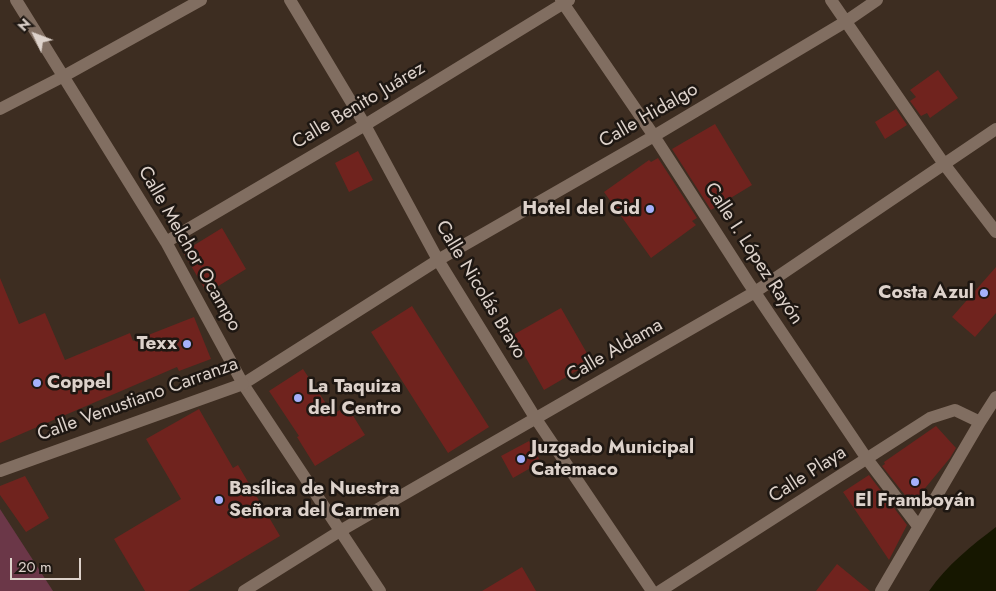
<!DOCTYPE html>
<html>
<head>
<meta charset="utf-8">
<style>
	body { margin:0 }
	#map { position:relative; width:996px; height:591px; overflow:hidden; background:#3d2d21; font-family:Jost,sans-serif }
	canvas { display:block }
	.north { position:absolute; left:10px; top:10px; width:50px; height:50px; -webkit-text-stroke:4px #1e1712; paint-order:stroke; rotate:313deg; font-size:14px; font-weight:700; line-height:20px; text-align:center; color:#ddd2cb }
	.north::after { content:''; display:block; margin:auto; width:18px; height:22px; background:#ddd2cb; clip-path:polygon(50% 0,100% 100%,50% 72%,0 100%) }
	.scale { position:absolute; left:10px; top:558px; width:71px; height:22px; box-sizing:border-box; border:2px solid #ddd2cb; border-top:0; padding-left:6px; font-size:15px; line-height:18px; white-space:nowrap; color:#ddd2cb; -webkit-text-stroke:4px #1e1712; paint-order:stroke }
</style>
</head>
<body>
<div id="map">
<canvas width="996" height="591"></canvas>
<div class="north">N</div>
<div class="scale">20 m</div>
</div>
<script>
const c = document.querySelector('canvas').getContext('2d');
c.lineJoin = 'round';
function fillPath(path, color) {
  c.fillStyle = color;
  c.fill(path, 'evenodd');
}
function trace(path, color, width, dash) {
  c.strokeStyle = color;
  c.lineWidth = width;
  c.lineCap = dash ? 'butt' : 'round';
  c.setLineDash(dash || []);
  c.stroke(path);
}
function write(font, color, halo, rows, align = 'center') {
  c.font = font + ' Jost,sans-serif';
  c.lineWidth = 5;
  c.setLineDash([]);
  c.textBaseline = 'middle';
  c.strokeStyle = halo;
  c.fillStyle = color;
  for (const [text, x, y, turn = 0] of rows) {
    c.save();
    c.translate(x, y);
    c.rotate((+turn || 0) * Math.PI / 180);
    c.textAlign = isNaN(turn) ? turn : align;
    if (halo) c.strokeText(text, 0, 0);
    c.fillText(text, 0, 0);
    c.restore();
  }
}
const green = new Path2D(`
	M0,509L53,591H0Z`);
const water = new Path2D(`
	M996,527V591H929C947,565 971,546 996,527Z`);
const building = new Path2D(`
	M938,70L958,98L930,118L927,113L921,116L910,101L916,97L910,90Z
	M896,109L907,125L885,139L875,122Z
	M715,124L752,185L711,210L672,149Z
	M358,151L373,180L349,192L335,163Z
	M658,158L697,218L692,221L696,225L651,258L604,192L649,160L651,162Z
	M222,228L246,269L207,293L183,252Z
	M996,267V313L975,337L952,317Z
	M0,278L19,324L45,313L65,360L130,333L133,341L194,317L211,359L179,371L177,367L0,443Z
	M412,306L489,427L448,453L371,332Z
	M561,308L592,362L544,390L513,335Z
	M303,369L333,414L347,406L365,435L315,466L297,437L299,436L269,391Z
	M199,409L233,468L238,465L280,536L188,591H145L114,539L181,499L146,439Z
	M936,426L956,448L950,458L912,504L882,466L885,464L884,462Z
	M529,441L541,462L513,478L501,456Z
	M869,475L907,525L889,560L843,492Z
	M25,476L49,518L26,532L0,495V486Z
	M837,564L870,591H816Z
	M522,567L536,591H482Z`);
const street = new Path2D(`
	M16,0L166,242L243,384L380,591
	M290,0L365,125L438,260L536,419L652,591
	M561,0L654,136L748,282L867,459L918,526
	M831,0L944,164L996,232
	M0,109L64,76L201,0
	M166,242L365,125L569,0
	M243,384L438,260L654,136L845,22L877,0
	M244,591L340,531L755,292L996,129
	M660,591L930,418L955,410L980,422
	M881,591L980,422L996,397`);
const secondary = new Path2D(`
	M0,471L243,384`);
const markers = [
	[650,209,5,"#a5b1fc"],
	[984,293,5,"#a5b1fc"],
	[187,344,5,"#a5b1fc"],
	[37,383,5,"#a5b1fc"],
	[298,398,5,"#a5b1fc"],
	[521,459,5,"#a5b1fc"],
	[915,482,5,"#a5b1fc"],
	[219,500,5,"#a5b1fc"]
];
const streetNames = [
	["Calle Benito Juárez",359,106,-31],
	["Calle Hidalgo",649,116,-30],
	["Calle Melchor Ocampo",189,249,60],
	["Calle I. López Rayón",753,254,57],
	["Calle Nicolás Bravo",480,290,59],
	["Calle Aldama",615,351,-30],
	["Calle Venustiano Carranza",138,400,-20],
	["Calle Playa",808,475,-33]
];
const poiNames = [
	["Hotel del Cid",640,209,"right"],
	["Costa Azul",974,293,"right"],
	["Texx",177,344,"right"],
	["Coppel",47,383],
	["La Taquiza",308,387],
	["del Centro",308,409],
	["Juzgado Municipal",531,448],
	["Catemaco",531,470],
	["Basílica de Nuestra",229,489],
	["Señora del Carmen",229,511],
	["El Framboyán",915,501,"center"]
];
fillPath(green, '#6b3748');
fillPath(water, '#161700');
fillPath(building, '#70231e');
trace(street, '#816e61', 12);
trace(secondary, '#816e61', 12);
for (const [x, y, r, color] of markers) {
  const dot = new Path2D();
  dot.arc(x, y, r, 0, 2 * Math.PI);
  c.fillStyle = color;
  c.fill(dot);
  trace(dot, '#1e1712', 2);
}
write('19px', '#ddd2cb', '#1e1712', streetNames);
write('bold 19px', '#ddd2cb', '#1e1712', poiNames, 'left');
</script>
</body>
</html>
